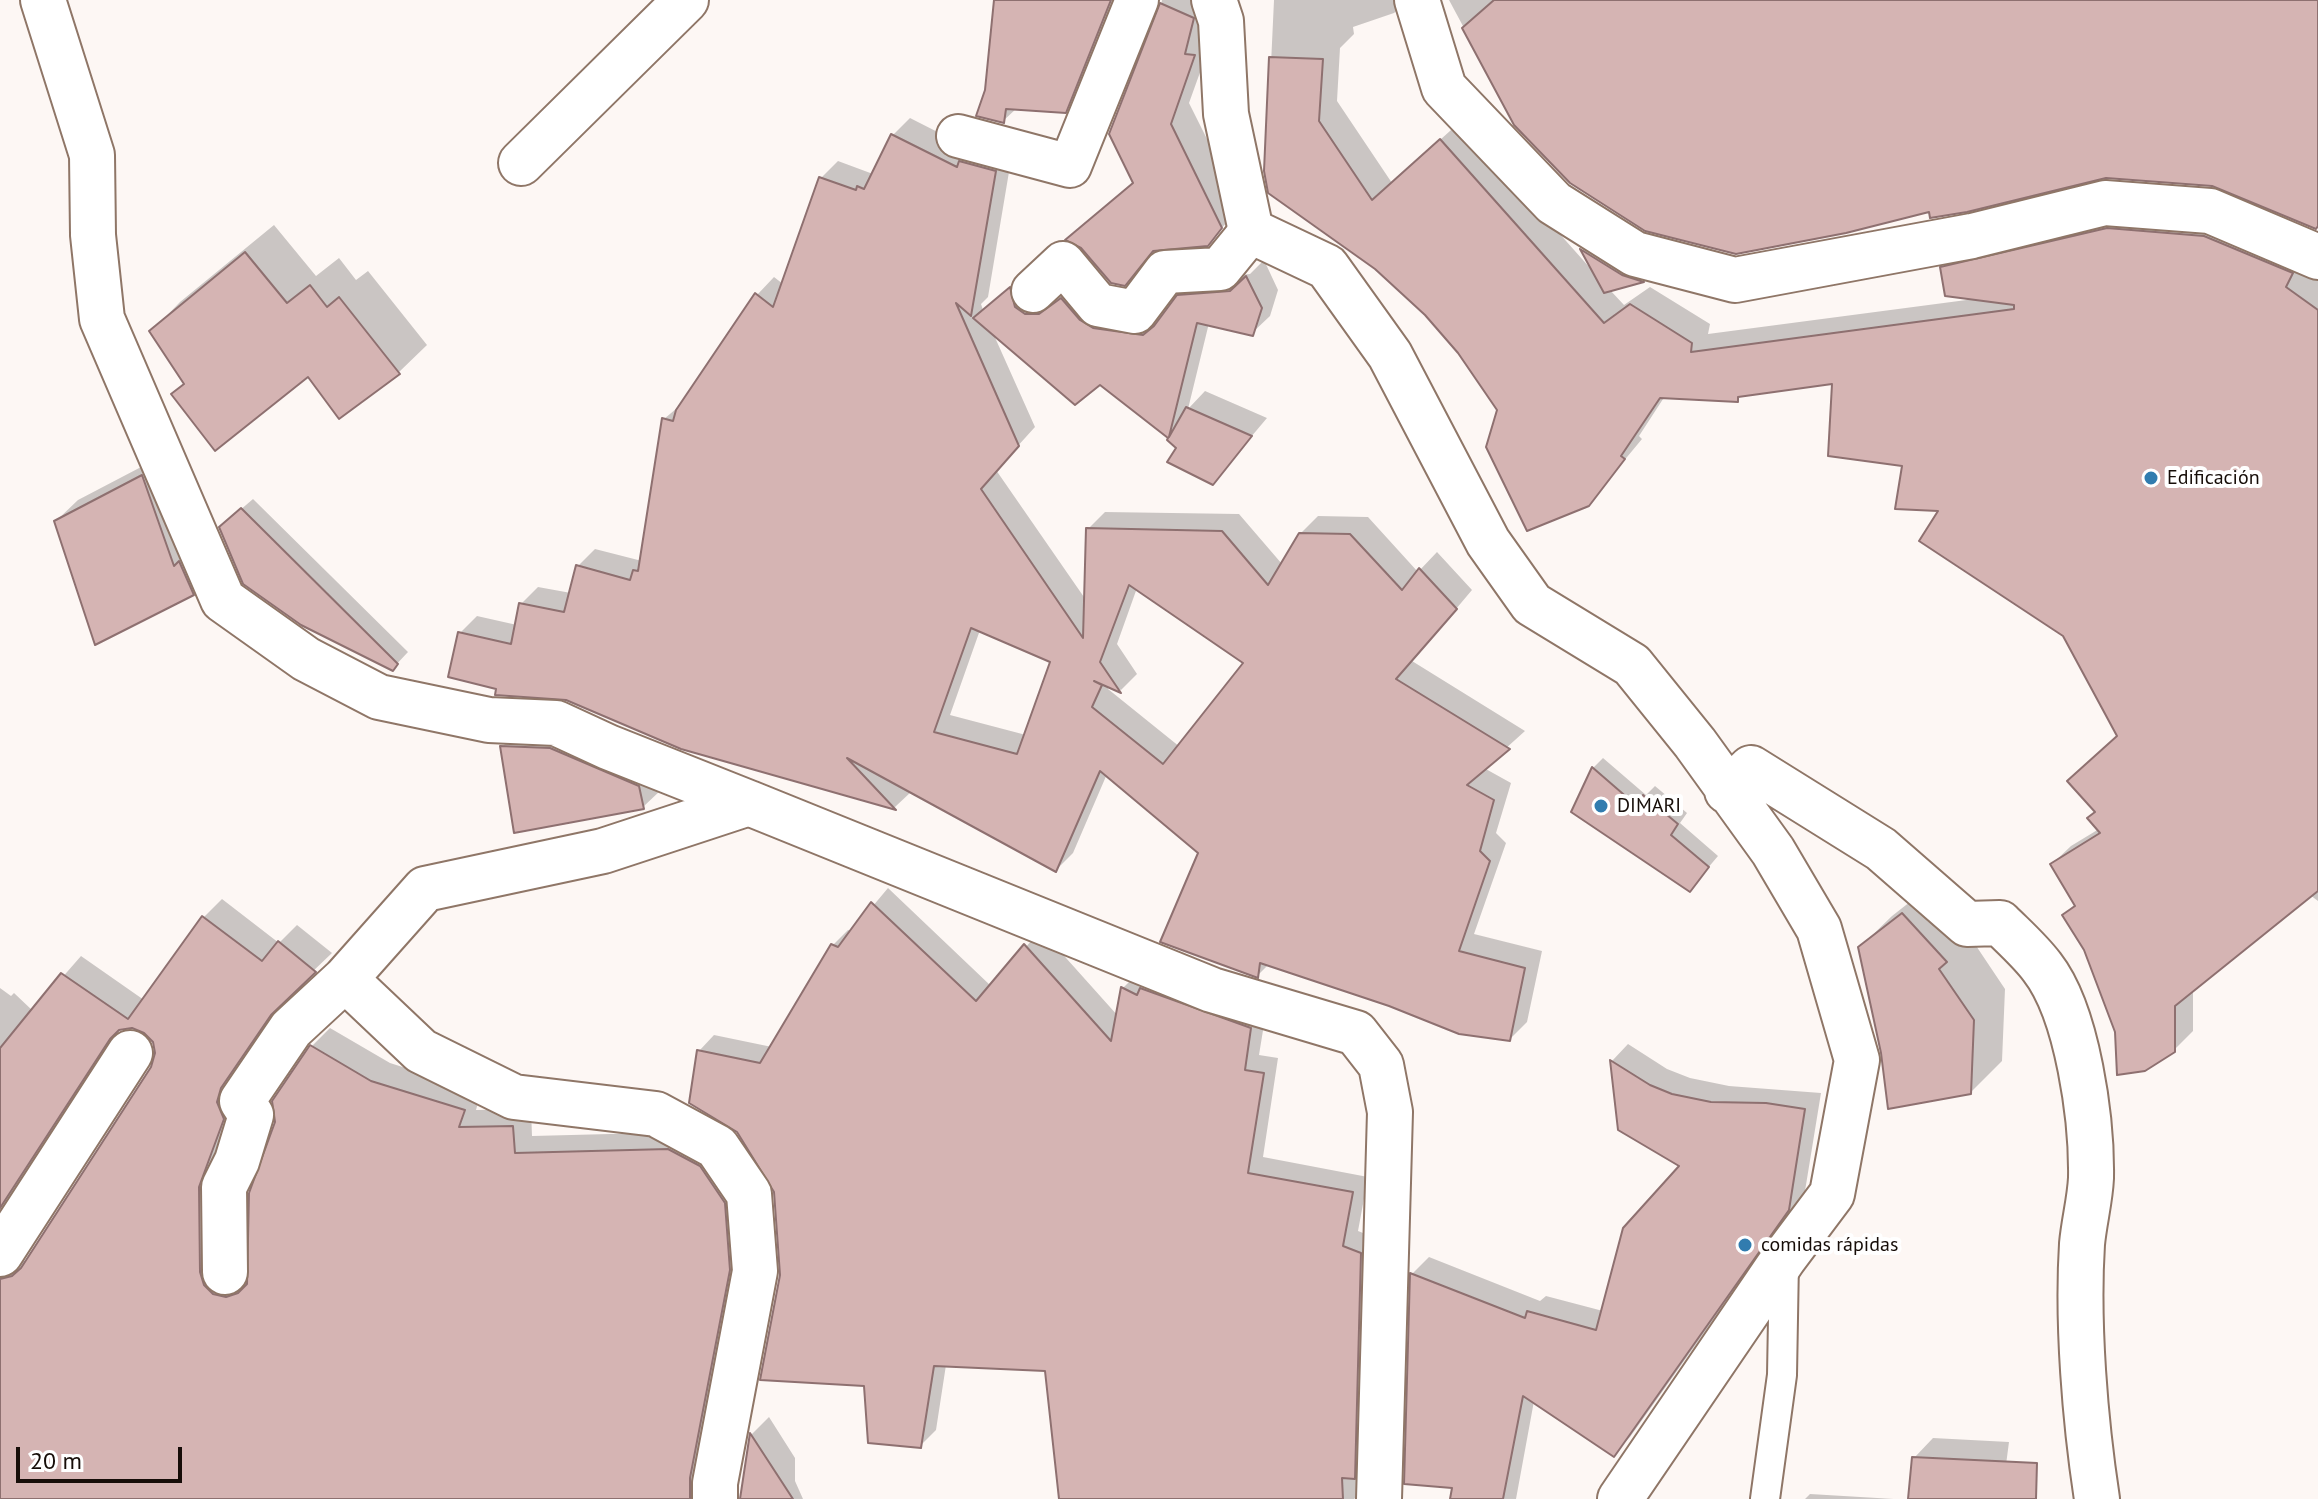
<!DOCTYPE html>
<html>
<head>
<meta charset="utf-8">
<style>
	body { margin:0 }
	#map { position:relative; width:2318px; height:1499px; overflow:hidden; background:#fdf7f4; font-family:"PT Sans",sans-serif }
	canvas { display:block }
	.scale { position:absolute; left:16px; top:1447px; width:166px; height:36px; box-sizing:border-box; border:4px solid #160d08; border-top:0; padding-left:10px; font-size:24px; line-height:28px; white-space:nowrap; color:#160d08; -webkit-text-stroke:6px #fff; paint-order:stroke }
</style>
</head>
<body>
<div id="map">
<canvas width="2318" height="1499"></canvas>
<div class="scale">20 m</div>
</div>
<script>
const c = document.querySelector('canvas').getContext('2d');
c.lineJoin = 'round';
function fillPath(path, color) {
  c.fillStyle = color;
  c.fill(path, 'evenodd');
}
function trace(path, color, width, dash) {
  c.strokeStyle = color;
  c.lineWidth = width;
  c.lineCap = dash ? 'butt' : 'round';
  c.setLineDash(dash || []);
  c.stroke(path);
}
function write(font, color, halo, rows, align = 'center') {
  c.font = font + ' "PT Sans",sans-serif';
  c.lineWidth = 8;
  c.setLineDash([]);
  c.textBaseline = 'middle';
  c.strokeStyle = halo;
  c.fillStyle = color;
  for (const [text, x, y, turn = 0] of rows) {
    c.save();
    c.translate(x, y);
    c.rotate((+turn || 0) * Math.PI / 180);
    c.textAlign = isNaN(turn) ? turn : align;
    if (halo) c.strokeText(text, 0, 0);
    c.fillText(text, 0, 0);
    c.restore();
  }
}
const shadow = new Path2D(`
	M1002,0H1121L1085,91L1065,111L1017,108L1003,121L987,90Z
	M1162,0H1212L1216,28L1189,103L1241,207L1207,244L1156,249L1124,283L1083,246L1069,239L1134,181Z
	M1274,0H1408L1394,13L1353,27L1354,34L1340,48L1337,101L1392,183L1460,122L1591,269L1583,249L1603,229L1663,260L1643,280L1610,290L1624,305L1650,287L1710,324L1708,334L1974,299L1942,268L1961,249L2127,210L2318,258V901L2310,895L2193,989V1031L2174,1050L2117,1032L2085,949L2064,915L2076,903L2052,864L2071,846L2099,829L2097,811L2119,735L2064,635L1942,509L1835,382L1743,394L1737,400L1665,396L1639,436L1642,439L1588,504L1499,410L1460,352L1427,313L1266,171Z
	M1449,0H2318V228L2220,186L2107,176L1930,210L1515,123Z
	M910,118L973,150L1012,154L988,297L981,304L983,310L1027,272L1043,297L1058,298L1079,282L1110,312L1162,318L1197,279L1250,274L1264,260L1278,290L1270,316L1252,333L1209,323L1188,409L1205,391L1267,418L1213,482L1171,437L1100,382L993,333L1035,427L996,470L1086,600L1088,529L1105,512L1239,514L1282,564L1300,534L1318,516L1368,517L1418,572L1437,552L1472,590L1412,661L1525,731L1484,768L1511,783L1496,833L1506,843L1474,934L1542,951L1527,1022L1510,1039L1269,964L1258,975L1200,853L1107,774L1073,853L1056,870L912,791L895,807L681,747L566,698L498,687L460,633L477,616L517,625L521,604L538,587L571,593L578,566L595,549L642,561L664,419L683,403L757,295L774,277L783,284L821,178L838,161L873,174L893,135ZM1137,588L1246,662L1180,747L1108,689L1109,685L1121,690L1137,674L1117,644ZM980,630L1052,661L1026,735L950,715Z
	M274,225L316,276L339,258L356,280L368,271L427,345L398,373L308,374L185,383L152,331L180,302Z
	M164,455L214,572L192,593L56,521L78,500Z
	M253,499L408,652L393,668L232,517Z
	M520,729L661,790L643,807L503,746Z
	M1603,758L1646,795L1655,786L1687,813L1680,823L1718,856L1690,889L1593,768Z
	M1934,883L2005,989L2002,1061L1970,1093L1860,947L1892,916Z
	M888,888L991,986L1041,930L1118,1016L1123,988L1139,972L1266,1012L1259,1055L1278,1058L1263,1157L1368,1177L1358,1231L1376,1238L1365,1489L1354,1499H1061L1047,1369L946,1365L936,1430L920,1446L866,1384L782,1275L776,1191L699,1051L714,1035L772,1047L832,946L848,930L852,931Z
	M222,899L279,943L297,925L332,953L286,997L238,1068L232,1277L249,1279L312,1046L330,1028L390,1063L481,1092L476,1110L531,1109L532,1136L687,1132L742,1184L716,1499H0V1253L17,1262L29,1260L153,1067L157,1055L154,1041L144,1030L131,1026L121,1028L0,1215V988L11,996L14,993L33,1011L81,956L144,1000L204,917Z
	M1628,1044L1667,1069L1690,1078L1729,1086L1821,1093L1805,1191L1630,1437L1613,1454L1534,1401L1516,1499H1452L1455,1486L1406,1482L1412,1274L1429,1257L1540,1301L1546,1296L1603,1311L1683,1166L1619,1129L1612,1061Z
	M769,1417L795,1458V1481L803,1499H740L752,1434Z
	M1933,1438L2009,1442L2004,1480L2029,1499H1910L1914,1458Z
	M1810,1494L1894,1499H1805Z`);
const building = new Path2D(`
	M994,0H1111L1066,113L1006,109L1004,123L976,116L985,90Z
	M1494,0H2318V226L2316,229L2212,186L2106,178L1967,212L1930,218L1929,212L1846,233L1736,254L1645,231L1570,183L1514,125L1462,28Z
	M1160,3L1194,18L1185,54L1195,55L1171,124L1222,228L1208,246L1153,251L1125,286L1111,283L1081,248L1065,240L1133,183L1109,134Z
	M1269,57L1323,59L1319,121L1372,200L1440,139L1604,323L1630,304L1692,343L1691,352L2014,309V305L1945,296L1940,267L2107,228L2204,236L2293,273L2286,287L2318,310V891L2175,1006V1052L2145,1071L2117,1075L2115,1032L2084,950L2062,915L2075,906L2050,864L2100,833L2087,818L2095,812L2067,781L2117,736L2063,636L1919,541L1938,511L1895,509L1902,466L1828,456L1832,384L1738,397V402L1660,398L1621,456L1625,459L1589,506L1527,531L1486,447L1497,410L1458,353L1425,315L1375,269L1268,193L1264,171Z
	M891,134L957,167L959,161L996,171L971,316L956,303L1019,446L981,489L1083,638L1086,528L1222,531L1268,585L1299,533L1350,534L1402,590L1419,568L1457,609L1396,679L1510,749L1467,785L1494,800L1480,851L1490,861L1459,951L1525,968L1510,1041L1459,1034L1389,1006L1260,963L1258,978L1160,942L1198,853L1100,771L1056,872L847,758L896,810L681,749L566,700L495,695L496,689L448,677L458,632L511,644L519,603L564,612L576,565L630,580L633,570L638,571L662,418L673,421L676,410L755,293L773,307L819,177L856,190L857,186L864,189ZM1129,585L1243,663L1163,764L1092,707L1102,685L1094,681L1121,693L1100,662ZM971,628L1050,662L1017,754L934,732Z
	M1580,249L1622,275L1644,282L1604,293Z
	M245,252L287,303L310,285L327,307L339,297L400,374L339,419L308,377L215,451L171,394L184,384L149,331Z
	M1246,276L1262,308L1253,336L1197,323L1169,437L1186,407L1252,436L1213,485L1167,462L1176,448L1167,440L1168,438L1100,385L1075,405L973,318L1010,287L1015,307L1025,314H1039L1061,298L1080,320L1093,328L1143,335L1154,326L1177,295L1230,291Z
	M142,475L174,566L179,561L194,595L95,645L54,521Z
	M241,508L398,664L393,671L301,625L243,584L219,527Z
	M500,746L550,748L639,786L644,809L514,833Z
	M1592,767L1637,806L1643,795L1678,824L1671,835L1709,867L1690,892L1571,812Z
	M871,902L976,1001L1024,944L1111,1041L1121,987L1137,995L1140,988L1251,1028L1245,1070L1264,1073L1248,1173L1353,1192L1343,1246L1361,1253L1355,1479L1342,1478L1343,1499H1059L1045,1371L934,1366L921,1448L868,1443L864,1386L760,1380L780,1275L774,1192L737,1132L689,1103L697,1050L760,1063L831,944L838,947Z
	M1902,913L1947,962L1939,969L1974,1020L1971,1094L1888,1109L1881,1053L1858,947Z
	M202,916L262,961L278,941L316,972L271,1015L221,1088L217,1102L224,1119L199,1187L200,1272L204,1285L213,1294L226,1297L238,1293L247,1284L249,1193L275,1122L272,1101L310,1045L371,1081L465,1110L459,1127L513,1126L515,1153L668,1149L700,1166L725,1203L730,1270L690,1478V1499H0V1279L12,1276L21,1268L151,1067L155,1053L153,1042L144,1033L132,1028L119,1030L110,1039L0,1208V1048L61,973L128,1019Z
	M1610,1060L1650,1085L1672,1094L1711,1102L1766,1103L1805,1109L1789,1210L1614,1457L1523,1396L1503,1499H1450L1452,1488L1404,1484L1410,1273L1525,1318L1527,1311L1596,1330L1623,1228L1679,1166L1618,1130Z
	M750,1433L793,1499H740Z
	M1912,1457L2037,1463L2036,1499H1908Z`);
const service = new Path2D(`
	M1765,1499L1782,1375L1784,1261`);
const pedestrian = new Path2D(`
	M958,136L1070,166L1137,0
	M1033,291L1063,263L1098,305L1135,312L1165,272L1220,269L1251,231`);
const minor = new Path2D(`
	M43,0L92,155L93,235L102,319L223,600L306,659L379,697L489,720L556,723L608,747L749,803
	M1214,0L1221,21L1226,114L1251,231L1327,267L1390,355L1488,542L1532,604L1632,665L1695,743L1773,851L1819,929L1857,1060L1832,1194L1784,1258L1620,1499
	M1417,0L1444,88L1554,203L1635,254L1735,280L1972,236L2105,203L2210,211L2318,257
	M521,163L686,0
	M1727,791L1751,768L1881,849L1967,924L2000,923C2014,937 2030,951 2042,967C2078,1013 2092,1120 2091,1178C2090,1200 2084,1222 2082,1244C2077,1323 2085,1421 2097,1499
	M0,1254L130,1053
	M225,1272L224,1187L237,1161L251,1115L242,1101L291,1029L345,979
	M715,1499V1483L755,1271L749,1194L717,1147L656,1114L514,1097L421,1051L345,979L425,889L603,851L749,803L1212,990L1356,1033L1381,1065L1390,1112L1379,1499`);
const markers = [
	[2151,478,8,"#317caf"],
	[1601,806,8,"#317caf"],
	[1745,1245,8,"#317caf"]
];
const poiNames = [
	["Edificación",2167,478],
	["DIMARI",1617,806],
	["comidas rápidas",1761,1245]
];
fillPath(shadow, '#0003');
fillPath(building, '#d5b4b3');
trace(building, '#8e7070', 2);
trace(service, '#8f7667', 32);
trace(pedestrian, '#8f7667', 46);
trace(minor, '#8f7667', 48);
trace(service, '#fff', 28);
trace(pedestrian, '#fff', 42);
trace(minor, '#fff', 44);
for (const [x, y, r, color] of markers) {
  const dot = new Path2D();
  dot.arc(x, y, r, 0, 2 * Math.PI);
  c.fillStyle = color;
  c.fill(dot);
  trace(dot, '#fff', 3);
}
write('20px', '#160d08', '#fff', poiNames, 'left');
</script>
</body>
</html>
